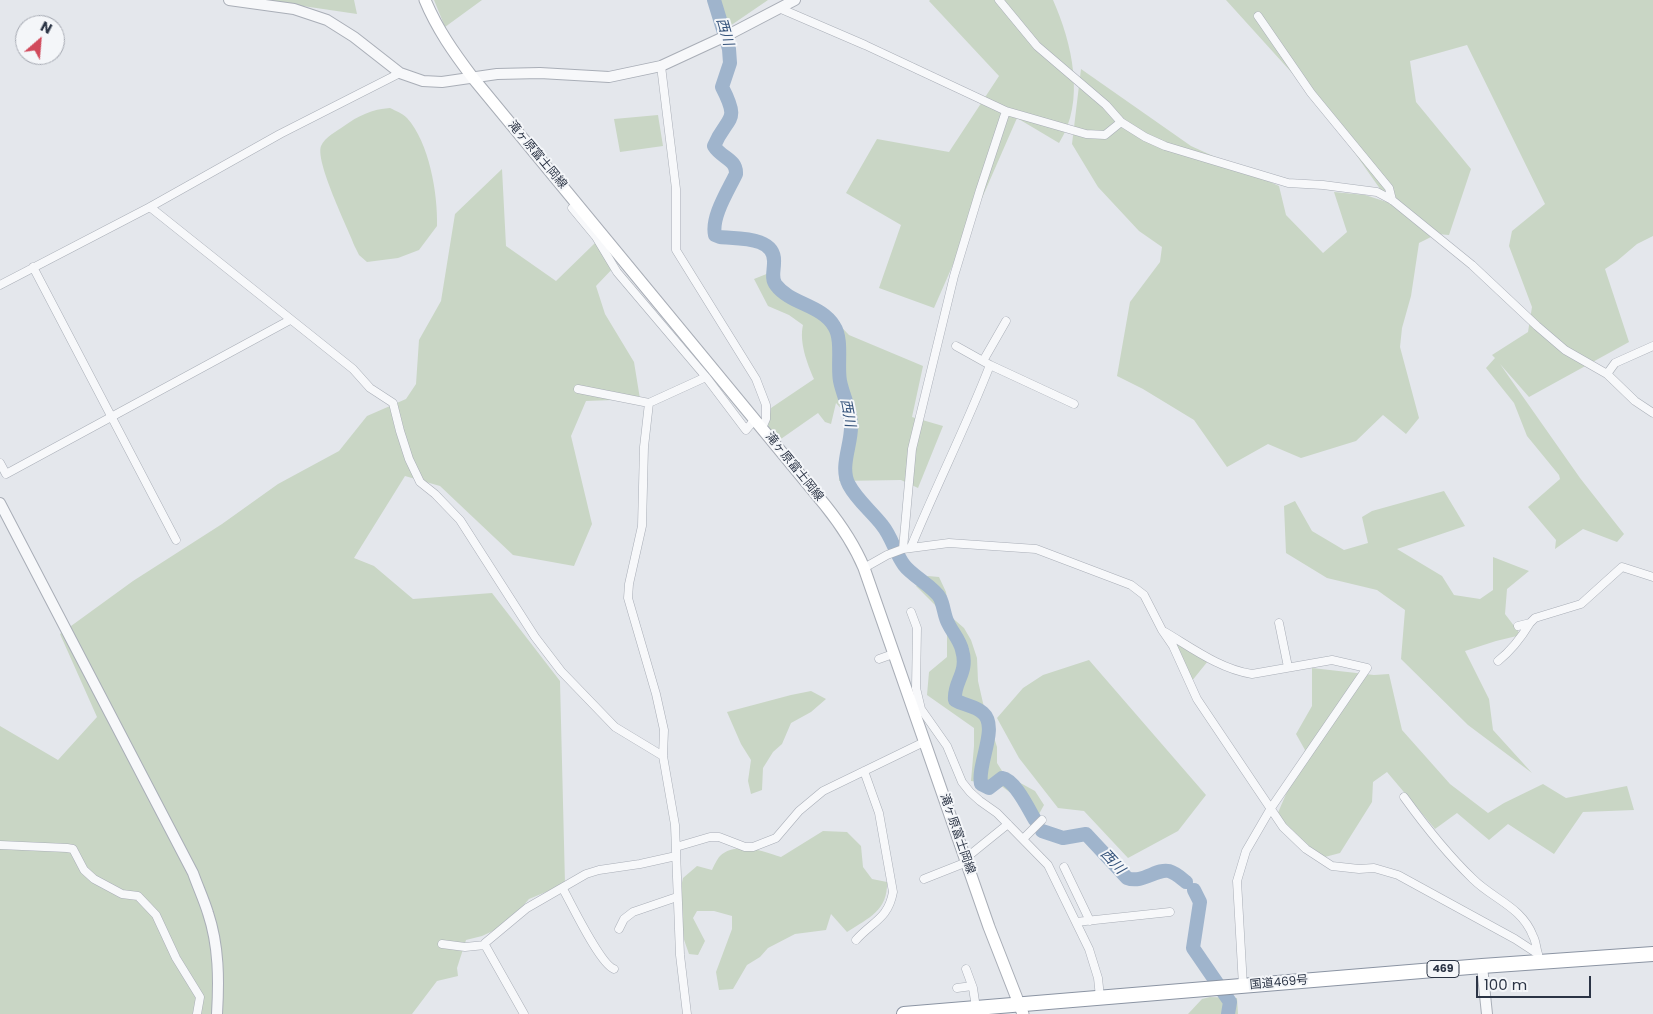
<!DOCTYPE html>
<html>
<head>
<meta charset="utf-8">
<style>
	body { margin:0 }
	#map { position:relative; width:1653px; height:1014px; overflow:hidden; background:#e4e7ec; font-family:Poppins,sans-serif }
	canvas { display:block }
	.north { position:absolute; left:15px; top:15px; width:50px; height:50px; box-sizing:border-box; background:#f4f6f9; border:1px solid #a4a8b1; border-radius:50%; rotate:27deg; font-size:14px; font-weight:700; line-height:20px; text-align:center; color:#2b3445 }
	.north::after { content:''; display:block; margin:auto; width:18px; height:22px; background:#d1495b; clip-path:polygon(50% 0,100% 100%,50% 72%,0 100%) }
	.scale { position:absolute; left:1476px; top:976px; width:115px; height:22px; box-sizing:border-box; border:2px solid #2b3445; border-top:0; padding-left:6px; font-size:15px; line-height:18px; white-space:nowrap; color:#2b3445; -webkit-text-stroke:4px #f4f6f9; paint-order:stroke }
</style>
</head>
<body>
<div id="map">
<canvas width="1653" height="1014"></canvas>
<div class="north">N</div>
<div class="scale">100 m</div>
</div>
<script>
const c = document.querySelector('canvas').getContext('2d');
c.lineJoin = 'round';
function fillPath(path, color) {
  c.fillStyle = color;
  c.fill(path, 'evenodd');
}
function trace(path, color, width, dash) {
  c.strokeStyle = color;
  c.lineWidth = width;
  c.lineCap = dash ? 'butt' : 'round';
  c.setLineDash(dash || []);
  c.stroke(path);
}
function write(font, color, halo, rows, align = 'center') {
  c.font = font + ' Poppins,"Noto Sans JP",sans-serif';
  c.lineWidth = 4;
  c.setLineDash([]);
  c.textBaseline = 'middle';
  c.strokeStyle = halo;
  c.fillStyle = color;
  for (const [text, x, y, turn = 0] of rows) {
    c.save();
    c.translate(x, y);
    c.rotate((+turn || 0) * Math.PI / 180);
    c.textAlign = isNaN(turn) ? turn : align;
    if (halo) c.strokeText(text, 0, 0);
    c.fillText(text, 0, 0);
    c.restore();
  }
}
const green = new Path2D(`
	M262,0H354L357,14Z
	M434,0H482L445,27Z
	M717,0H768L727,28Z
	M930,0H1053C1072,43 1086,101 1059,143L1017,118L934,308L879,288L901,225L846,193L877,139L949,152L999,76L929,1Z
	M1226,0H1653V236L1637,244L1617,261L1605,269L1629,342L1529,397L1500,364L1580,478L1624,534L1617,542L1583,529L1555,549L1556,540L1528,507L1560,479L1559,475L1527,436L1514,403L1486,368L1495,358L1492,355L1528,332L1532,307L1509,246L1512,231L1545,204L1467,45L1410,61L1416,102L1471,169L1449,235L1437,234L1419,243L1411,296L1402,328L1400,347L1419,418L1406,434L1383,415L1356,441L1301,458L1268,444L1227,467L1194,420L1143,389L1117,376L1130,302L1160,262L1162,247L1139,231L1098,187L1072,144L1081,69L1191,146L1279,186L1286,215L1323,253L1347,232L1334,192L1365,195L1390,203L1321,105Z
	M390,108C396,111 402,113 407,118C429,142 438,194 437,226L419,250L398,258L367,262L359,255L355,247C348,228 315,162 321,146C325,137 337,131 344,126C358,116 372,109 390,108Z
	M658,115L663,146L620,152L614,119Z
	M502,169L506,246L556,281L595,243L616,265L596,286L605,314L634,362L640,399L586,401L571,436L592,524L574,566L513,555L440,486L405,476L354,558L374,566L413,599L492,593L560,681L565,884L529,899L506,925L482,936L466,940L457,968L458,976L437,981L412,1014H0V726L58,760L97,717L60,634L133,581L222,524L278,484L339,451L367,416L406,399L416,384L419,340L441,301L455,214Z
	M769,273L783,288L826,311L849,335L923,366L912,417L943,426L918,488L901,480L839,481L846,414L836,403L831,424L825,422L818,413L778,441L768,426L771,408L814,379C807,363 799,342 803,325L789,315L768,306L754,279Z
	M1444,491L1465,526L1397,549L1442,576L1454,595L1480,599L1493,590V557L1529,571L1507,589L1505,614L1521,635L1496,641L1465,651L1489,699L1493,730L1532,773L1468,725L1401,659L1405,610L1377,590L1327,578L1286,553L1284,506L1295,501L1312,531L1344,550L1368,543L1362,517L1372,511Z
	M928,576L939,577L946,592L949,615L964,628L971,640L977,658L978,681L983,703L997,747V763L1004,774L1035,791L1044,805L1039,814L1000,785L971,781L974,746V728L927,695L929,672L947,657V624L935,605L916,586Z
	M1170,636L1208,661L1191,682Z
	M1089,660L1206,795L1178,831L1128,858L1084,811L1058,808L1019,758L997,718L1023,688L1043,675Z
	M1312,668L1374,675L1389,674L1402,730L1450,784L1488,813L1504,803L1543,784L1566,798L1627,786L1634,810L1583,812L1554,854L1508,824L1489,840L1457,813L1435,829L1387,772L1373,782L1372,802L1340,853L1321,858L1277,815L1305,750L1296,734L1312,706Z
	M811,691L826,699L811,712L791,723L782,744L773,752L763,768L762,790L751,794L748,781L751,760L741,744L727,712L791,695Z
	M823,831L847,832L861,846L863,867L872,879L887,882C888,910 869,918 847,932L831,914L826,930L795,934L768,948L760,957L747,965L733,989L719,990L716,972L732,929V916L714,911H697L693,918L705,941L698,955L689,954L682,934L681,887L683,878L697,866L712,870C714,866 717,859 720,856C735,841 764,851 781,857Z
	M1210,997L1237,998L1238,1014H1188L1202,999Z`);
const river = new Path2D(`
	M714,0L729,49L730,63L722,87C741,124 727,115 714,146C721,158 737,159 736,174C728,191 711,217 715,235L720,237C738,239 776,236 774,263C774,271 771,279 776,285C790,304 822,305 834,326C843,339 837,366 840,381C843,396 851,410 851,425C852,444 839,467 849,485C857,500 872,512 882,525C892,537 895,553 904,565C912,576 934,587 940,598C944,606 944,616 948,623C952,632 960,640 962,650C969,673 953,682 955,700C963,705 976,706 983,713C999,727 977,764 981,784L989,788L1002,778C1015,780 1028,808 1035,820
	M1042,831L1063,838L1086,834L1127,878C1142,884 1157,868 1169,871C1176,873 1181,878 1186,882
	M1194,890L1200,902L1193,948L1230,1002L1228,1014`);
const minor = new Path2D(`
	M999,0L1037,46L1106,105L1121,122L1145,137L1165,146L1288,183L1323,185L1377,192L1392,200L1472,265L1537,326L1565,350L1607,374L1635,401L1653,413
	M779,8L865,45L1006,111L1086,134L1105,135L1121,122
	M1258,16L1311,93L1389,188L1392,200
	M661,66L676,189V250L756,379L766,405V419L762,428
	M150,207L353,369L370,388L393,403L400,431L409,459L420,482L435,494L460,520L535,637L561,671L615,727L663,756
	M572,208L596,237L617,272L706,377L746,430L755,419
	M33,267L176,540
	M0,285L150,207L280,134L400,73
	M983,361L1006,321
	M990,365L1074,404
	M1607,374L1615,363L1653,346
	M578,389L649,403L644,447L642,526L629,584L628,598L656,694L664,730L663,756L675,825L680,955L687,1014
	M649,403L706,377
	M0,463L6,474L290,320
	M911,547C936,486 966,427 990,365L956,346
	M903,549L912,449L954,276L980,190L1006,111
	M864,568L887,555L903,549L949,543L1036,549L1131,585L1144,595L1162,630L1173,646L1197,699L1283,827L1306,849L1332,866L1359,869L1374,868L1398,875L1515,939L1538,954
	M911,612L917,628L916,688L921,709
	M1279,623L1288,667
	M1518,626L1530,623L1535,618L1581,604L1622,567L1653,577
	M1165,632C1192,648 1220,669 1252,674L1332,660L1367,668L1271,808L1246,851L1237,881L1243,986
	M879,659L893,654
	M1498,661C1512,650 1521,638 1530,623
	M914,712L921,709L947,746L962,782L970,792L980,801L997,813L1048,865L1089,949L1098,978L1100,997
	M1404,797C1425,826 1447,854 1473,879C1493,899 1522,907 1533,936C1536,941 1536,948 1538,954
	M1023,839L1042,820
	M0,845L67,848L73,849L84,870L94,879L122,894L138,896L156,915L176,958L200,997L197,1014
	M676,847L710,837H719L745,847H753L776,838L799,811L823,791L924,742
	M966,858L1008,824
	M1064,867L1090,921
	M924,879L967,862
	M563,889C572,905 600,964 614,969
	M1076,922L1170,912
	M619,929L624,919L633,912L677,897
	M856,940C873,921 888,919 893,892L879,813L864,771
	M442,944L465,947L485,945V943L527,908L586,874L599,870L640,864L676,856
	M485,945L524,1014
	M966,969L973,988L976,1008
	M957,988L972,986`);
const tertiary = new Path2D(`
	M229,0L294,9L327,20L354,37L400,73L423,81L442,82L497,74L540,73L609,77L661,66L728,35L795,0
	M0,503L193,873C198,887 204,900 208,913C219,946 219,980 217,1014
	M1482,966L1487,1014`);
const secondary = new Path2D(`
	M425,0C437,29 454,53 473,78L825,505C841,525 854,544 864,568L989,927L1023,1014`);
const trunk = new Path2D(`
	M904,1014L1482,966L1653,954`);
const shields = [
	[1443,969,32]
];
const shieldNames = [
	["469",1443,969]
];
const streetNames = [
	["滝ヶ原富士岡線",537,155,50],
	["滝ヶ原富士岡線",794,467,51],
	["滝ヶ原富士岡線",957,834,71],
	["国道469号",1279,983,-5]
];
const waterNames = [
	["西川",724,32,74],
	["西川",847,413,79],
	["西川",1112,862,47]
];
fillPath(green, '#c9d6c5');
trace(river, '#9fb4cc', 14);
trace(minor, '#a9aeb7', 9);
trace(tertiary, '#a9aeb7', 12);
trace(secondary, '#a9aeb7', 13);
trace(trunk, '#8b94a3', 16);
trace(minor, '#f7f8fa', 8);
trace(tertiary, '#f7f8fa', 10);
trace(secondary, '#fff', 11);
trace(trunk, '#fff', 14);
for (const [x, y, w] of shields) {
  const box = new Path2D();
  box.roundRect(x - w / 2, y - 8.5, w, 17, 4);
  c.fillStyle = '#f4f6f9';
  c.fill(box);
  trace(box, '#2b3445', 1);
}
write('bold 11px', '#2b3445', null, shieldNames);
write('12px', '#2b3445', '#f4f6f9', streetNames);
write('italic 14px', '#34527a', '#f4f6f9', waterNames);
</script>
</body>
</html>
